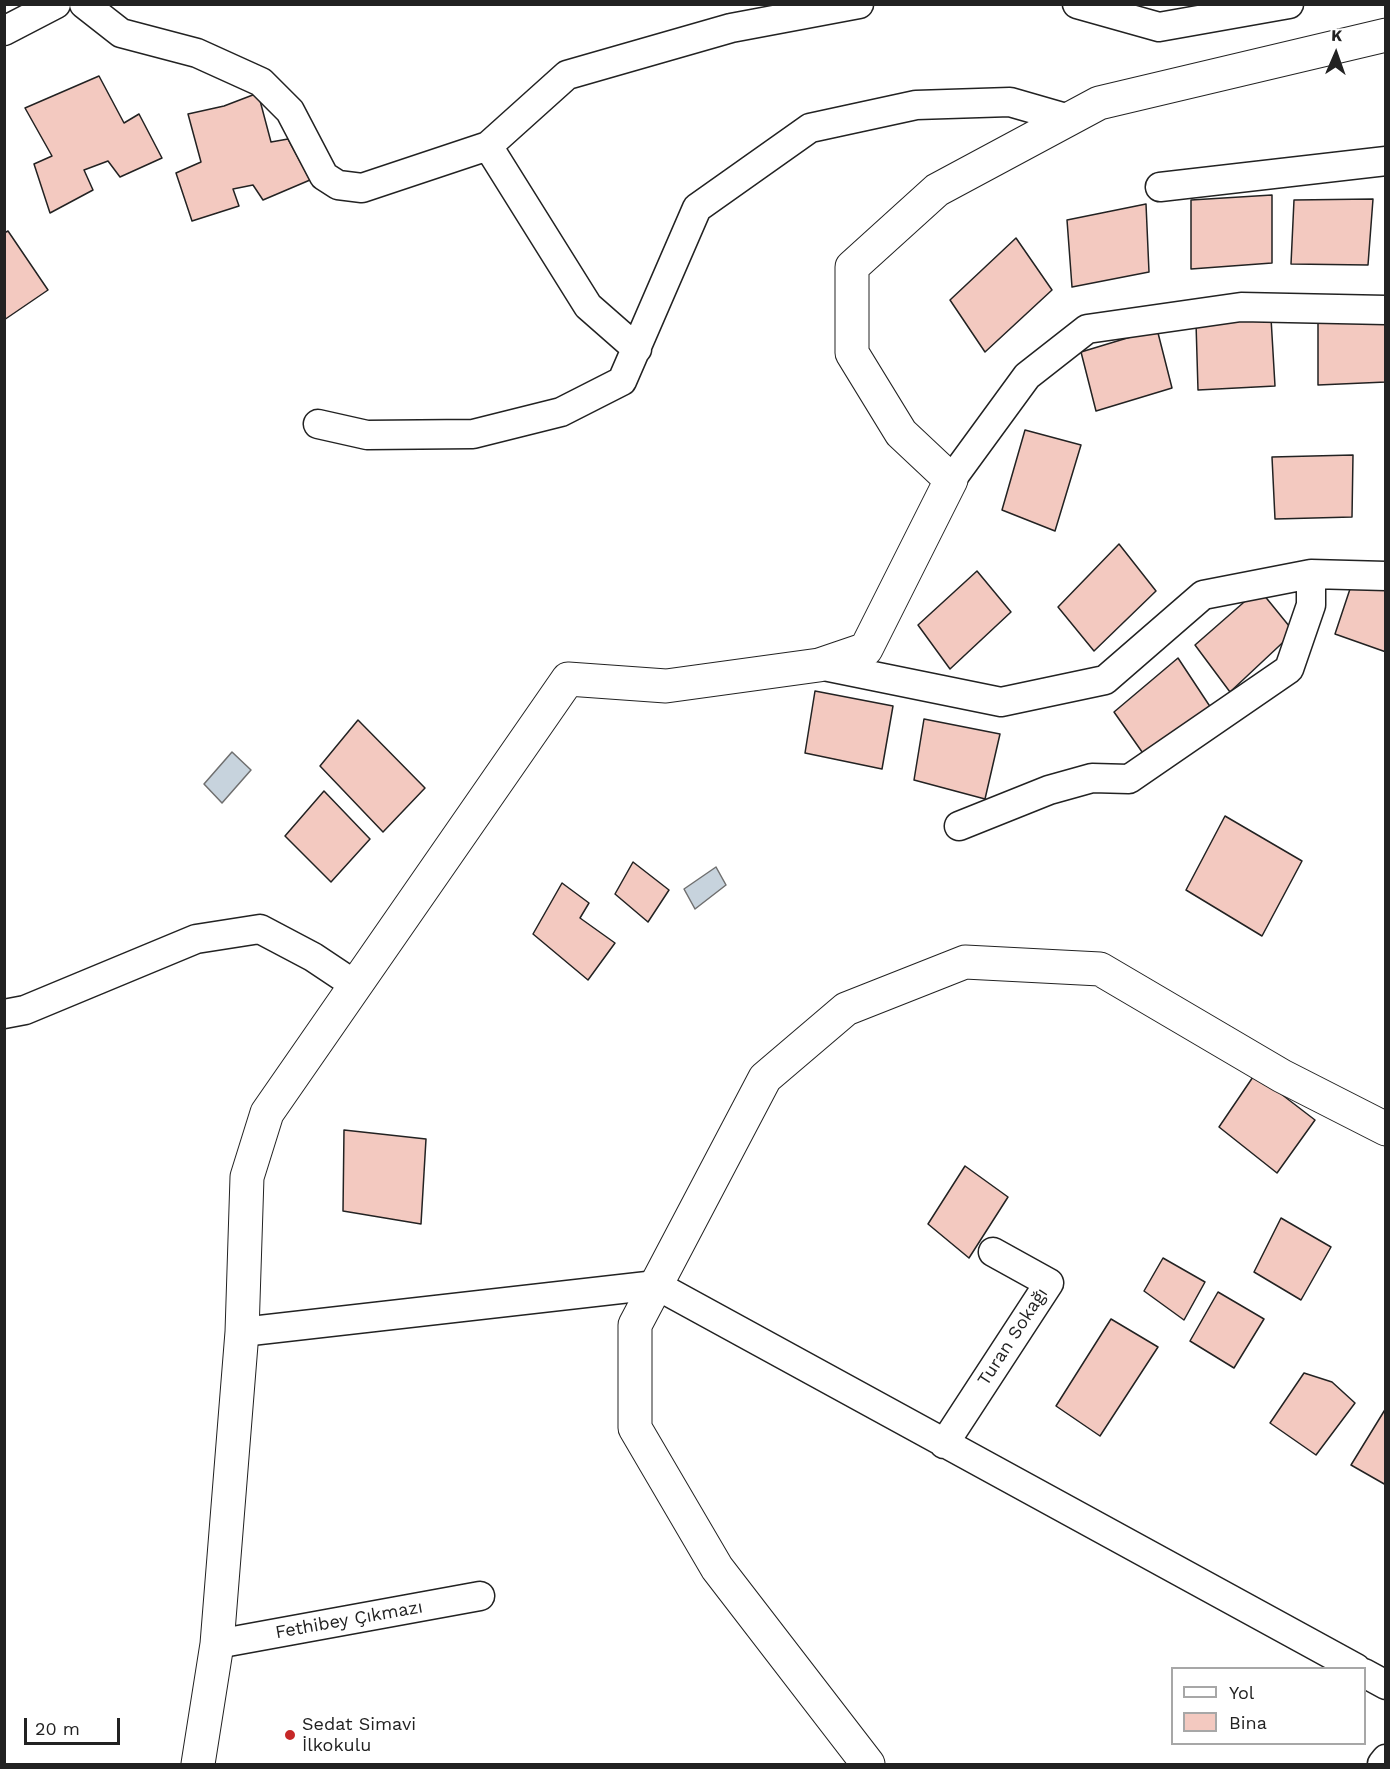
<!DOCTYPE html>
<html>
<head>
<meta charset="utf-8">
<style>
	body { margin:0 }
	#map { position:relative; width:1390px; height:1769px; overflow:hidden; background:#fff; font-family:"Work Sans",sans-serif }
	canvas { display:block }
	.frame { position:absolute; inset:0; border:6px solid #222; pointer-events:none }
	.legend { position:absolute; left:1171px; top:1667px; width:195px; height:78px; box-sizing:border-box; background:#fff; border:2px solid #a7a7a7; margin:0; padding:8px 10px; list-style:none; font-size:18px; color:#222 }
	.legend li { display:flex; align-items:center; gap:12px; height:30px }
	.legend b { width:30px; border:2px solid #a7a7a7 }
	.north { position:absolute; left:1306px; top:24px; width:60px; height:60px; -webkit-text-stroke:4px #fff; paint-order:stroke; rotate:2deg; font-size:16px; font-weight:700; line-height:24px; text-align:center; color:#222 }
	.north::after { content:''; display:block; margin:auto; width:21px; height:27px; background:#222; clip-path:polygon(50% 0,100% 100%,50% 72%,0 100%) }
	.scale { position:absolute; left:24px; top:1718px; width:96px; height:27px; box-sizing:border-box; border:3px solid #222; border-top:0; padding-left:8px; font-size:18px; line-height:21px; white-space:nowrap; color:#222; -webkit-text-stroke:4px #fff; paint-order:stroke }
</style>
</head>
<body>
<div id="map">
<canvas width="1390" height="1769"></canvas>
<div class="frame"></div>
<ul class="legend">
<li><b style="height:8px;background:#fff"></b>Yol</li>
<li><b style="height:16px;background:#f3c9c0"></b>Bina</li>
</ul>
<div class="north">K</div>
<div class="scale">20 m</div>
</div>
<script>
const c = document.querySelector('canvas').getContext('2d');
c.lineJoin = 'round';
function fillPath(path, color) {
  c.fillStyle = color;
  c.fill(path, 'evenodd');
}
function trace(path, color, width, dash) {
  c.strokeStyle = color;
  c.lineWidth = width;
  c.lineCap = dash ? 'butt' : 'round';
  c.setLineDash(dash || []);
  c.stroke(path);
}
function write(font, color, halo, rows, align = 'center') {
  c.font = font + ' "Work Sans",sans-serif';
  c.lineWidth = 4.5;
  c.setLineDash([]);
  c.textBaseline = 'middle';
  c.strokeStyle = halo;
  c.fillStyle = color;
  for (const [text, x, y, turn = 0] of rows) {
    c.save();
    c.translate(x, y);
    c.rotate((+turn || 0) * Math.PI / 180);
    c.textAlign = isNaN(turn) ? turn : align;
    if (halo) c.strokeText(text, 0, 0);
    c.fillText(text, 0, 0);
    c.restore();
  }
}
const water = new Path2D(`
	M232,752L251,770L222,803L204,784Z
	M716,867L726,885L695,909L684,889Z`);
const building = new Path2D(`
	M99,76L124,123L139,114L162,158L120,177L108,161L84,170L93,190L50,213L34,164L52,156L25,108Z
	M258,93L271,142L288,139L310,180L263,200L253,185L233,189L239,206L192,221L176,173L201,162L188,114L224,106Z
	M1272,195V263L1191,269V200Z
	M1373,199L1368,265L1291,264L1294,200Z
	M1146,204L1149,272L1072,287L1067,220Z
	M8,231L48,290L4,320V233Z
	M1016,238L1052,290L985,352L950,300Z
	M1271,318L1275,386L1198,390L1196,323Z
	M1318,320H1386V382L1318,385Z
	M1157,329L1172,388L1096,411L1081,352Z
	M1025,430L1081,445L1055,531L1002,510Z
	M1353,455L1352,517L1275,519L1272,457Z
	M1119,544L1156,591L1094,651L1058,607Z
	M977,571L1011,612L950,669L918,625Z
	M1353,580L1386,590V652L1335,634Z
	M1259,589L1294,632L1230,692L1195,645Z
	M1178,658L1211,708L1147,759L1114,712Z
	M815,691L893,706L882,769L805,753Z
	M924,719L1000,734L985,799L914,780Z
	M358,720L425,788L383,832L320,766Z
	M324,791L370,839L331,882L285,836Z
	M1225,816L1302,861L1262,936L1186,890Z
	M633,862L669,890L648,922L615,894Z
	M562,883L589,903L580,918L615,943L588,980L533,934Z
	M1255,1074L1315,1120L1277,1173L1219,1127Z
	M344,1130L426,1139L421,1224L343,1211Z
	M965,1166L1008,1197L969,1258L928,1224Z
	M1281,1218L1331,1247L1301,1300L1254,1272Z
	M1163,1258L1205,1282L1184,1320L1144,1291Z
	M1218,1292L1264,1319L1234,1368L1190,1341Z
	M1111,1319L1158,1347L1100,1436L1056,1406Z
	M1304,1373L1332,1382L1355,1403L1316,1455L1270,1423Z
	M1386,1408V1485L1351,1465Z`);
const street = new Path2D(`
	M84,4L121,33L197,53L261,82L290,111L324,176L338,185L362,188L488,146
	M1077,4L1159,27L1289,4
	M4,31L56,4
	M1160,187L1386,161
	M637,349L588,306L488,146L567,75L731,28L859,4
	M318,424L367,435L473,434L561,412L622,381L697,208L810,128L916,105L1010,102L1069,119
	M951,480L1027,376L1087,329L1241,307L1386,310
	M819,665L1001,702L1105,680L1203,595L1311,574L1386,576
	M959,826L1049,790L1092,778L1129,779L1289,669L1311,605V574
	M4,1014L25,1010L196,939L260,929L313,957L355,985
	M242,1332L656,1285L1356,1668
	M944,1444L1049,1283L993,1252
	M217,1644L480,1596
	M1364,1673L1386,1685
	M1382,1764L1386,1759`);
const secondary = new Path2D(`
	M198,1764L217,1644L242,1332L247,1177L267,1113L568,679L666,686L819,665L866,649L951,480L901,433L852,353V267L937,190L1099,103L1386,35
	M868,1764L717,1568L635,1428V1325L765,1078L846,1009L965,962L1100,969L1282,1076L1386,1129`);
const markers = [
	[290,1735,6,"#c62828"]
];
const streetNames = [
	["Turan Sokağı",1013,1337,-57],
	["Fethibey Çıkmazı",349,1620,-10]
];
const poiNames = [
	["Sedat Simavi",302,1725],
	["İlkokulu",302,1746]
];
fillPath(water, '#c7d3dd');
trace(water, '#6f6f6f', 1.5);
fillPath(building, '#f3c9c0');
trace(building, '#222', 1.5);
trace(street, '#222', 31);
trace(secondary, '#222', 35);
trace(street, '#fff', 28);
trace(secondary, '#fff', 33);
for (const [x, y, r, color] of markers) {
  const dot = new Path2D();
  dot.arc(x, y, r, 0, 2 * Math.PI);
  c.fillStyle = color;
  c.fill(dot);
  trace(dot, '#fff', 2);
}
write('18px', '#222', '#fff', streetNames);
write('18px', '#222', '#fff', poiNames, 'left');
</script>
</body>
</html>
